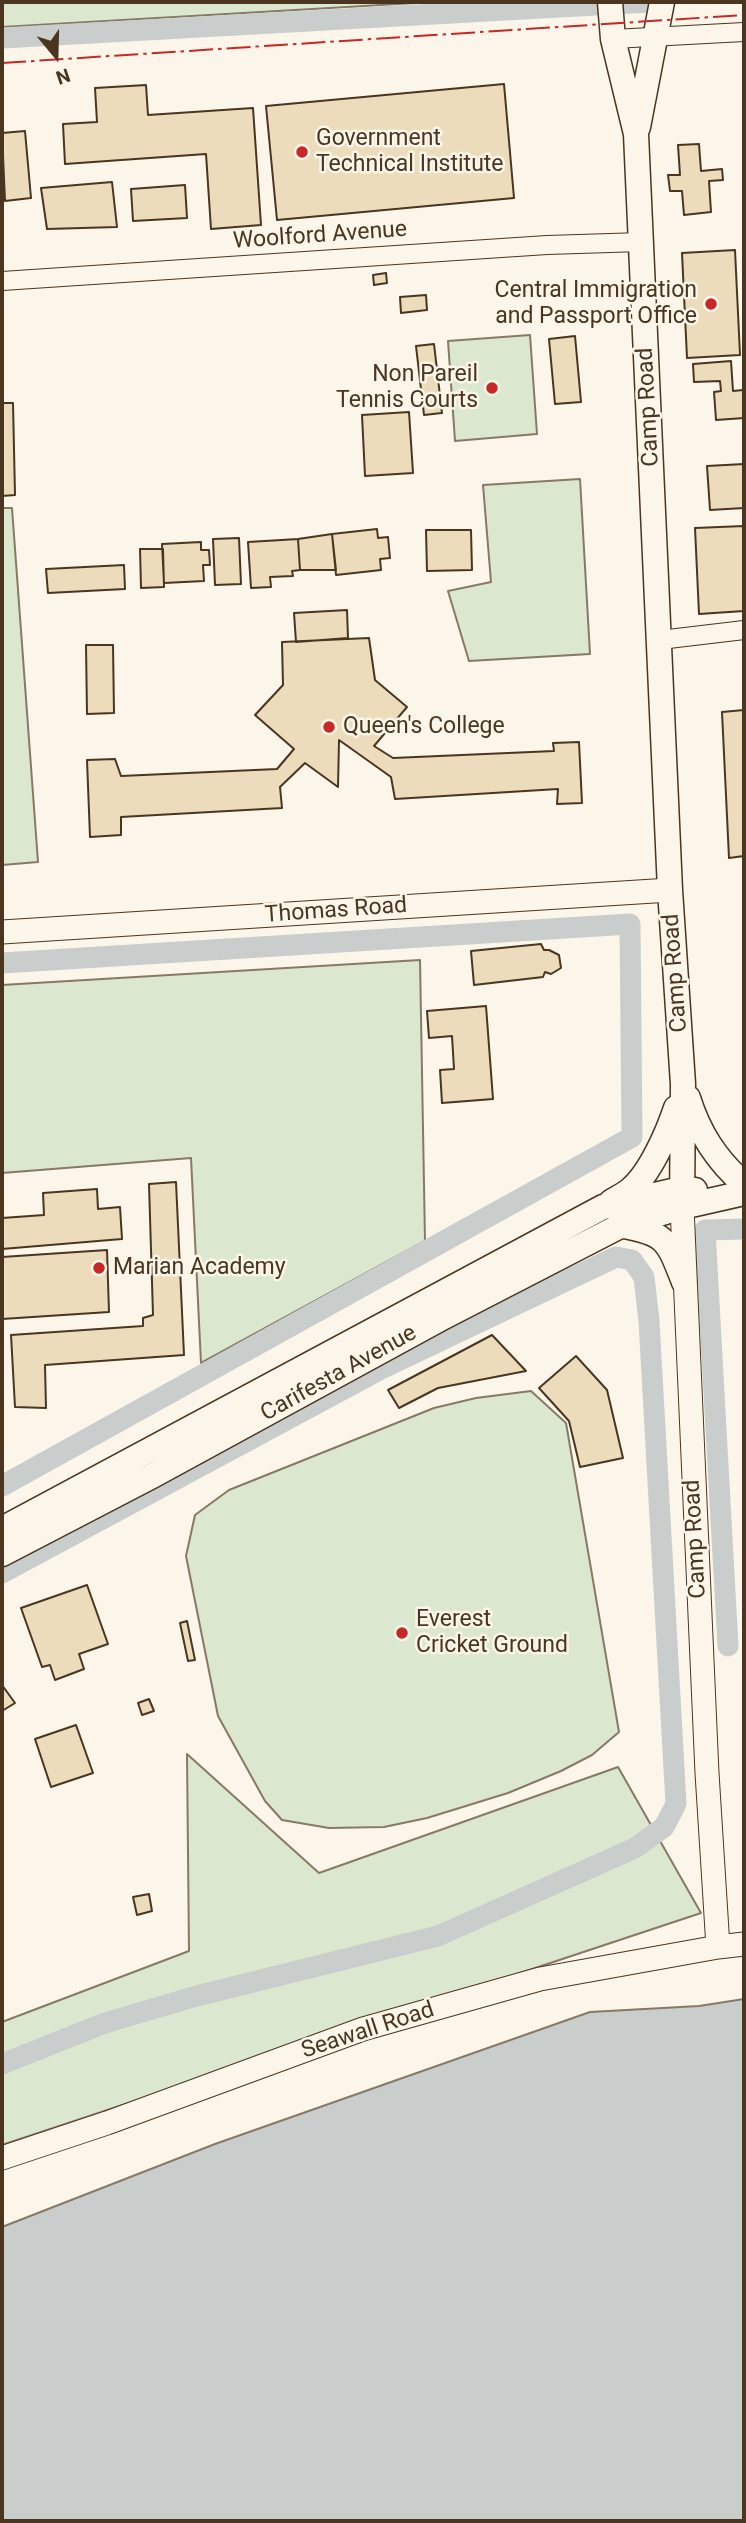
<!DOCTYPE html>
<html>
<head>
<meta charset="utf-8">
<style>
	body { margin:0 }
	#map { position:relative; width:746px; height:2523px; overflow:hidden; background:#fbf6e9; font-family:Roboto,sans-serif }
	canvas { display:block }
	.frame { position:absolute; inset:0; border:4px solid #4a3520; pointer-events:none }
	.north { position:absolute; left:21px; top:21px; width:70px; height:70px; -webkit-text-stroke:5px #fbf6e9; paint-order:stroke; rotate:161deg; font-size:19px; font-weight:700; line-height:28px; text-align:center; color:#4a3520 }
	.north::after { content:''; display:block; margin:auto; width:24px; height:32px; background:#4a3520; clip-path:polygon(50% 0,100% 100%,50% 72%,0 100%) }
</style>
</head>
<body>
<div id="map">
<canvas width="746" height="2523"></canvas>
<div class="frame"></div>
<div class="north">N</div>
</div>
<script>
const c = document.querySelector('canvas').getContext('2d');
c.lineJoin = 'round';
function fillPath(path, color) {
  c.fillStyle = color;
  c.fill(path, 'evenodd');
}
function trace(path, color, width, dash) {
  c.strokeStyle = color;
  c.lineWidth = width;
  c.lineCap = dash ? 'butt' : 'round';
  c.setLineDash(dash || []);
  c.stroke(path);
}
function write(font, color, halo, rows, align = 'center') {
  c.font = font + ' Roboto,sans-serif';
  c.lineWidth = 5;
  c.setLineDash([]);
  c.textBaseline = 'middle';
  c.strokeStyle = halo;
  c.fillStyle = color;
  for (const [text, x, y, turn = 0] of rows) {
    c.save();
    c.translate(x, y);
    c.rotate((+turn || 0) * Math.PI / 180);
    c.textAlign = isNaN(turn) ? turn : align;
    if (halo) c.strokeText(text, 0, 0);
    c.fillText(text, 0, 0);
    c.restore();
  }
}
const green = new Path2D(`
	M2,2H433L2,27Z
	M530,335L537,434L455,441L448,341Z
	M580,479L590,654L469,661L448,591L491,582L483,485Z
	M2,508H12L38,862L2,865Z
	M420,960L425,1241L201,1363L191,1158L2,1173V985Z
	M531,1391L566,1423L619,1732L592,1755L561,1771L508,1793L427,1818L384,1827L329,1828L282,1820L265,1801L218,1716L186,1556L195,1515L229,1490L434,1408L476,1398Z
	M187,1754L319,1873L618,1767L701,1913L2,2145V2022L189,1951Z`);
const water = new Path2D(`
	M744,1999V2521H2V2227L215,2144L590,2012L699,2006Z`);
const canal = new Path2D(`
	M2,38L650,2
	M2,963L630,924L632,1137L2,1486
	M2,1573L381,1369L616,1257L632,1260L644,1277L649,1321L676,1804L664,1827L635,1848L438,1936L193,1997L105,2023L2,2064
	M728,1646L705,1230L744,1229`);
const building = new Path2D(`
	M504,84L514,198L277,220L266,106Z
	M146,85L148,115L253,108L261,225L211,229L206,154L65,164L63,124L97,122L95,88Z
	M25,131L31,198L5,201L2,133Z
	M699,144L701,171L722,169L723,180L709,181L711,212L684,215L682,191H670L668,175H680L678,145Z
	M112,182L117,227L47,229L41,188Z
	M185,185L187,218L133,221L131,189Z
	M735,250L740,355L687,358L682,253Z
	M386,273L387,283L374,285L373,275Z
	M426,295L427,310L401,313L400,297Z
	M575,336L581,402L555,404L549,339Z
	M434,344L442,413L424,415L416,346Z
	M731,361L733,391L743,390L744,418L716,420L714,392L721,391L720,381L694,382L693,364Z
	M2,403H13L15,495L2,496Z
	M409,412L413,473L365,476L362,415Z
	M744,464V508L710,510L707,466Z
	M744,526V611L699,614L695,528Z
	M377,529L378,538L388,537L390,558L380,559L381,570L336,575L332,534Z
	M426,530H471L472,570L427,571Z
	M332,534L336,570H300L298,539Z
	M239,538L241,584L215,585L213,539Z
	M298,539L300,570L292,571L293,576L270,577L271,587L251,588L248,542Z
	M201,542V550H209L210,565H203L204,581L164,583L162,544Z
	M140,549H163L164,587L141,588Z
	M124,565L125,589L48,593L46,569Z
	M347,610L348,638L296,642L294,613Z
	M369,638L375,680L407,707L374,746L393,758L554,751L553,743L579,742L582,803L557,804L558,789L395,799L391,777L339,740L338,787L305,763L280,787L282,808L121,817V835L90,837L87,760L115,759L121,776L277,769L294,749L255,715L283,685L282,642Z
	M86,645H113L114,713L87,714Z
	M744,710V856L729,858L722,712Z
	M541,944L544,950H549L559,955L561,968L551,974L545,972L543,977L474,985L471,951Z
	M486,1006L493,1099L442,1103L440,1070L454,1069L452,1036L429,1038L427,1011Z
	M176,1182L184,1355L45,1365L46,1408L15,1407L11,1335L143,1326V1318L153,1315L149,1184Z
	M97,1189L98,1209L120,1207L122,1239L2,1249V1218L44,1215L43,1193Z
	M107,1250L109,1312L2,1319V1257Z
	M492,1335L526,1371L438,1388L399,1408L388,1390Z
	M576,1356L607,1390L623,1458L580,1467L569,1421L539,1388Z
	M87,1585L108,1644L79,1654L84,1669L55,1680L50,1665L42,1667L21,1608Z
	M187,1621L195,1660L188,1661L180,1623Z
	M2,1685L15,1703L2,1711Z
	M149,1699L154,1711L142,1715L138,1703Z
	M76,1725L93,1773L51,1787L35,1739Z
	M149,1894L152,1911L137,1915L133,1897Z`);
const minor = new Path2D(`
	M613,39L744,32
	M2,281L547,245L642,242
	M660,640L744,630`);
const tertiary = new Path2D(`
	M2,932L670,890
	M682,1207L707,1773L718,1947
	M2,2158L107,2123L363,2029L540,1979L718,1947L744,1944`);
const secondary = new Path2D(`
	M610,2L613,39L636,134L670,890L683,1084L682,1207
	M638,127L662,2
	M688,1098C699,1133 716,1160 744,1184
	M611,1202C617,1198 624,1195 630,1190C650,1174 668,1132 676,1108
	M624,1226C668,1234 668,1242 684,1282
	M2,1529L603,1207L681,1189L695,1190
	M2,1554L152,1476L442,1318L622,1225L682,1207L744,1193`);
const power = new Path2D(`
	M2,63L744,15`);
const markers = [
	[302,152,7,"#c62828"],
	[711,304,7,"#c62828"],
	[492,388,7,"#c62828"],
	[329,727,7,"#c62828"],
	[99,1268,7,"#c62828"],
	[402,1633,7,"#c62828"]
];
const poiNames = [
	["Government",316,139],
	["Technical Institute",316,165],
	["Central Immigration",697,291,"right"],
	["and Passport Office",697,317,"right"],
	["Non Pareil",478,375,"right"],
	["Tennis Courts",478,401,"right"],
	["Queen's College",343,727],
	["Marian Academy",113,1268],
	["Everest",416,1620],
	["Cricket Ground",416,1646]
];
const streetNames = [
	["Woolford Avenue",320,236,-4],
	["Camp Road",649,407,-93],
	["Thomas Road",336,911,-4],
	["Camp Road",676,973,-94],
	["Carifesta Avenue",339,1374,-29],
	["Camp Road",696,1539,-93],
	["Seawall Road",368,2031,-18]
];
fillPath(green, '#dce7d0');
trace(green, '#887966', 2);
fillPath(water, '#c9cecd');
trace(water, '#887966', 2);
trace(canal, '#c9cecd', 21);
fillPath(building, '#ecdcbc');
trace(building, '#4a3520', 2);
trace(minor, '#4a3520', 20);
trace(tertiary, '#4a3520', 25);
trace(secondary, '#4a3520', 27);
trace(minor, '#fbf6e9', 18);
trace(tertiary, '#fbf6e9', 23);
trace(secondary, '#fbf6e9', 24);
trace(power, '#c62828', 2, [24, 5, 3.5, 5]);
for (const [x, y, r, color] of markers) {
  const dot = new Path2D();
  dot.arc(x, y, r, 0, 2 * Math.PI);
  c.fillStyle = color;
  c.fill(dot);
  trace(dot, '#fbf6e9', 2.5);
}
write('23px', '#4a3520', '#fbf6e9', poiNames, 'left');
write('23px', '#4a3520', '#fbf6e9', streetNames);
</script>
</body>
</html>
